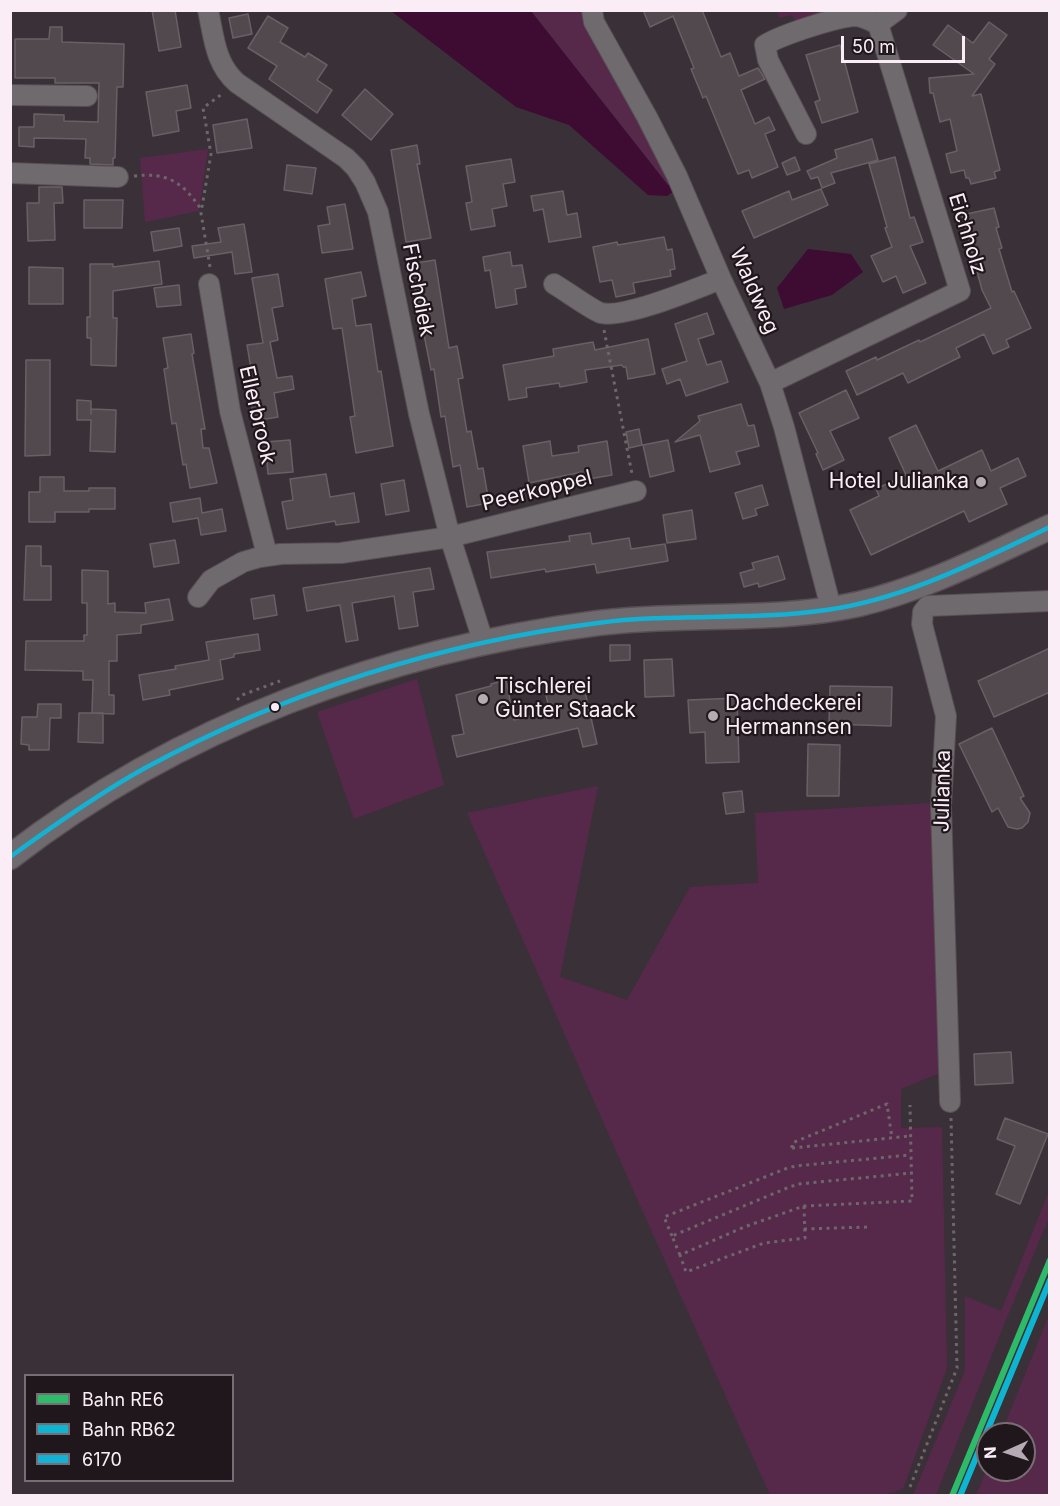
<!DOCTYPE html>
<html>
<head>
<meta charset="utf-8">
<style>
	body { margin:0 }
	#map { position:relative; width:1060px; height:1506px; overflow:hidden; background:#3a3037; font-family:Inter,sans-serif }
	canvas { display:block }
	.frame { position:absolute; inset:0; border:12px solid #fbedf6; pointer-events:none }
	.legend { position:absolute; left:24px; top:1374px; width:210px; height:108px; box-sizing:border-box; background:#20171d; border:2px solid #786d74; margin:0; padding:8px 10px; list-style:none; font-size:18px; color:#fbedf6 }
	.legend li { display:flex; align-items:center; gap:12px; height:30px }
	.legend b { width:30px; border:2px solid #786d74 }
	.north { position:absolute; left:976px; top:1422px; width:60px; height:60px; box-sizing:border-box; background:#20171d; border:2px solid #786d74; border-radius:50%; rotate:267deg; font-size:16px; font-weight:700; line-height:24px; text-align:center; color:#fbedf6 }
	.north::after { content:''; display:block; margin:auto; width:21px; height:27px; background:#b7abb3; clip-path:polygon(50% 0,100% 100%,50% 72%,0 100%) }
	.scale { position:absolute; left:841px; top:36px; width:124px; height:27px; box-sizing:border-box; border:3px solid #fbedf6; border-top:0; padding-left:8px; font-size:18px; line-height:21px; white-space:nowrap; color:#fbedf6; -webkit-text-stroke:4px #20171d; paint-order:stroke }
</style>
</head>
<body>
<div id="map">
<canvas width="1060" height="1506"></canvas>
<div class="frame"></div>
<ul class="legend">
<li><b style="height:8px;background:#2dbb6a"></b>Bahn RE6</li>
<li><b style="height:8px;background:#0db5d0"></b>Bahn RB62</li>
<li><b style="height:8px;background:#13b2d5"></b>6170</li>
</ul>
<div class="north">N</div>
<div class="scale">50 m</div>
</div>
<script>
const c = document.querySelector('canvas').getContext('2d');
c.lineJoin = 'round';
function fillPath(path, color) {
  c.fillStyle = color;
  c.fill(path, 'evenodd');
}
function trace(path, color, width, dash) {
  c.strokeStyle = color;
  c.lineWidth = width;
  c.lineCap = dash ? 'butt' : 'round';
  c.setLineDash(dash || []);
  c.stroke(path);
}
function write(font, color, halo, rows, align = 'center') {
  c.font = font + ' Inter,sans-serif';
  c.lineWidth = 4.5;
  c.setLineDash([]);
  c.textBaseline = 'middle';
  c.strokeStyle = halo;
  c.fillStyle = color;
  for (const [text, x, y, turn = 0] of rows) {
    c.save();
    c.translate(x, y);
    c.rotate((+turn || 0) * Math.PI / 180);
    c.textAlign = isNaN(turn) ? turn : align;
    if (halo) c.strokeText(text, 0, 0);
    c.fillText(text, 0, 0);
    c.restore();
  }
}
const green = new Path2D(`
	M851,10L797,27L793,15L779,18L777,11Z
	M531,11H585L588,28L672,184L668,185Z
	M208,149L199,211L145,222L140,158Z
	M417,679L444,785L354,819L317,712Z
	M598,786L560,977L627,1000L690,887L758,883L755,813L932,803L940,1073L901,1089V1128L942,1127L947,1368L903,1489L884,1495H770L635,1194L467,813Z
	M1049,1191V1218L1005,1322L936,1495H913L965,1371V1296L1001,1311Z
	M1049,1315V1495H976L988,1467V1470H1024V1434H1001Z`);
const water = new Path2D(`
	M391,11H531L668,185L672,184L674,191L667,196L648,195L569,125L516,107Z
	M808,249L851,254L863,272L832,295L784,309L777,288Z`);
const building = new Path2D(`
	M152,10H175L181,47L159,51Z
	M643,10H702L721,57L730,53L739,76L758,68L765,79L741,90L755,124L769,117L775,130L765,134L778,167L752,178L749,170L738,174L706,96L703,98L691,69L694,68L673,16L650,27Z
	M248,14L252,34L233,38L229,18Z
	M268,16L288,28L280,42L305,57L308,53L327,65L317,80L332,90L317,113L269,79L277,66L248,48Z
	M989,22L1007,35L989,59L995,64L972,96L981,94L1000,170L994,172L996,178L971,184L969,178H966L964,170L951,173L946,154L957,151L950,119L940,122L933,93H930L929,78L974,74L933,45L948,25L973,43Z
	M50,27H62V42L124,44L123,87H117L115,158H113V165L90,164V158H85L86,139L34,138V147L19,146V127H34V114L64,115V121L98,122L99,83H55V78H15V39H49Z
	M840,45L858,112L822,123L815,102L820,100L806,55Z
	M187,85L191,108L176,111L179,131L153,136L146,92Z
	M365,89L393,114L371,140L342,115Z
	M247,119L252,148L217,153L213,125Z
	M872,139L878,160L831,173L835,183L822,188L818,177L811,179L807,171L837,158L835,150Z
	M417,145L420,164H417L431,238L406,242L391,150Z
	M795,157L800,170L787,175L782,163Z
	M895,157L910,218L914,217L923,242L910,246L926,283L903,293L896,276L883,282L871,256L892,247L885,228L887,227L869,164Z
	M511,159L515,182L503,184L507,206L492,209L495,226L471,230L466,203L472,202L466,166Z
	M287,165L316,168L312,194L284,190Z
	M39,187H62L63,203H54L55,240L28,241L27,203H39Z
	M821,189L828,205L754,238L742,211L789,191L792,200Z
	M563,191L567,215L577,213L581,237L549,242L543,209L534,211L531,196Z
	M84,200H123L122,228H84Z
	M345,204L353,249L322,253L318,226L330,224L327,207Z
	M994,208L999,227L996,228L1002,248L999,249L1012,292L1014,291L1031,328L1006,340L1009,347L993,354L984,334L956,348L960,357L908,383L903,373L857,395L846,371L876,357L877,360L919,340L920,342L991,308L982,290L962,215Z
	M244,224L252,272L235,274L232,252L194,258L192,246L221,242L218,228Z
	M179,228L182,246L154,251L151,232Z
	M664,237L667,250L672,249L675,269L670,270L671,276L633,283L635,293L616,297L612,280L600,282L593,247L617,242L618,245Z
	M510,252L512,266L522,265L526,287L515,289L517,304L496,308L490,270L485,271L483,257Z
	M435,260L449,348L457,346L463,378L458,379L467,432L471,431L478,469L483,468L489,503L467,507L460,465L453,467L445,416L441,417L434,369L431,370L410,264Z
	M159,261L162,284L113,291V318H117L116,366L91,365V338H87V317H90V264H113V267Z
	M29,267L63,268V304H29Z
	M361,272L366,296L352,299L356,326L371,324L378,372L381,371L393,446L356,453L350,417L355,416L342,328L333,329L325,279Z
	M278,274L283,306L272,308L278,340L270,342L277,378L292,376L294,389L274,393L278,417L254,421L250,394L255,393L247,345L263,343L252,278Z
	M179,285L181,305L157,307L154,288Z
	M707,313L714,334L698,339L707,365L721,361L728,382L686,396L680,379L667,384L662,369L687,361L675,324Z
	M191,334L194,353L192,354L205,429H201L203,448H209L217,483L190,488L186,464L183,465L176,423L172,424L164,369L168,368L163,338Z
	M648,339L655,374L628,379L626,367H623L622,365L585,370L587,382L560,387L559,383L526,388L527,397L509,400L503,365L554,356L553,349L593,342L595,350Z
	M26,360H50V455L25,456Z
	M846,390L859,418L830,431L844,460L823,470L816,454L818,453L799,413Z
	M77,400L91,401V414V409L116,410L115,452L90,451L91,420H77Z
	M741,404L748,426L754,425L759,446L736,452L740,464L710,472L700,435L675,442L700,421L698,416Z
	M916,425L938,471L982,450L991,471L1018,458L1026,476L1000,488L1007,504L969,522L964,511L871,555L850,510L879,496L876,489L906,475L889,438Z
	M639,429L642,445L629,448L626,432Z
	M290,440L293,472L268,474L265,442Z
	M668,440L674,471L650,477L643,445Z
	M550,441L552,456L579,452L578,446L607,441L612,475L583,480L582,472L529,483L523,446Z
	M326,474L330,497L354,493L359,522L336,525L335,521L287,529L282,502L293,500L290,479Z
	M40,477H64V491H89V488H115V509H89V512H55V522H29V492H40Z
	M404,480L409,511L386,515L381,484Z
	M762,485L768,505L755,509L757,515L743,519L735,493Z
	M200,498L202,513L222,509L226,531L201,535L198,518L173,522L170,503Z
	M692,510L696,539L667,543L663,515Z
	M590,533L592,544L629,538L631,549L665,544L668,561L597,573L595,564L546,572L545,569L491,578L487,552L570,541L569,536Z
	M175,540L179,563L154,567L150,544Z
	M26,546H41V566H51V600H24Z
	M778,556L785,579L759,587L758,583L744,587L740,573L754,569L752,563Z
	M430,568L434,589L413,592L418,626L399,629L394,596L352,603L358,640L346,642L340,605L307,611L303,588Z
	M82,570L108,571V604L115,603V612L146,613L145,603L169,599L173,620L141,625V633L117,635V661H109V695H114V714L92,713L93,680H83V671L25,670L26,641H84V635H87V603H82Z
	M274,595L277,615L254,619L251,599Z
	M258,634L260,650L234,654V657L220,660L223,679L169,690L170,695L143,700L139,675L176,669L175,666L209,660L206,642Z
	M610,645H630V660L610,661Z
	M1050,648V692L994,717L978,681Z
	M672,659L674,696L645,697L644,660Z
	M506,680L514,720L550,711L545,692L583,683L597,744L583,747L578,728L457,757L452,736L464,734L456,695L491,686V684Z
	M830,686L892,687L891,726L829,724Z
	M737,698L739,762L706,763L705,732L690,733L688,700Z
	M38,704H61V718H50L49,750H29V745L21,744L22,717H37Z
	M79,713H103V743L78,742Z
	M992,728L1024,796L1020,798L1030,813L1028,822L1022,828L1017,829L1008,827L998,808L992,812L959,744Z
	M808,744L840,745L839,796H807Z
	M742,791L744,812L726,814L723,793Z
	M1011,1052L1013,1083L975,1085L974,1054Z
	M1005,1118L1048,1134L1020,1204L996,1194L1015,1146L997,1139Z`);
const path = new Path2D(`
	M134,176C168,172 182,182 201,209
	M210,267L201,213L211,154L203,108L222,94
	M604,330L632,474
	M237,700L242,695L280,681
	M792,1148V1143L887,1104L892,1138
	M792,1148L910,1136
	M804,1206L805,1238L764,1243L686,1272L680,1255L744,1227L804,1206L912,1201L910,1105
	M804,1229L869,1227
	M672,1236L664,1217L785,1169L795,1166L910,1155
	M680,1255L672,1236L787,1188L798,1184L912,1173
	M910,1487L957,1368L951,1118`);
const minor = new Path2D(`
	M208,10C214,37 215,64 237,83L346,158L356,168L365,182L378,212L419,414L450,537L484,644
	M592,10L594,22L647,117L677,176L721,279L770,383L784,427L831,608
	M10,95L87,96
	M806,134L768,60L765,45C781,35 836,17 855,16C862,16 871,21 878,24
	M10,173L118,177
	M209,284L230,411L267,555
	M554,284C563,289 593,311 601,313C625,319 697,288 721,279
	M770,383L960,291L878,24L897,10
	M198,597L211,580L243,562L260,557L281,554L341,553L450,537L636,491
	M950,1102L941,806L946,716L922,624L923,612L928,606L1050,601`);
const tertiary = new Path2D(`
	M10,857C179,726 387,650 598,623C684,612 774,623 859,604C926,588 987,556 1050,527`);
const bus1 = new Path2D(`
	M10,857C54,825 98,794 145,768C286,692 440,643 598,623C674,613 751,621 826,610C905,599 978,561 1050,527`);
const rail1 = new Path2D(`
	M952,1496L1050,1260`);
const rail2 = new Path2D(`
	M960,1496L1050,1280`);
const markers = [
	[981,482,6,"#b7abb3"],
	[483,699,6,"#b7abb3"],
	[275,707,5,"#fbedf6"],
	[713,716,6,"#b7abb3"]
];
const streetNames = [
	["Eichholz",967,234,73],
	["Fischdiek",418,290,79],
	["Waldweg",754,291,66],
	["Ellerbrook",257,415,77],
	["Peerkoppel",537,491,-14],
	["Julianka",943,791,-89]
];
const poiNames = [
	["Hotel Julianka",969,482,"right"],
	["Tischlerei",495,687],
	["Günter Staack",495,711],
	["Dachdeckerei",725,704],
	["Hermannsen",725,728]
];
fillPath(green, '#56294a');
fillPath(water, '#3e0b32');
fillPath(building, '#52494f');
trace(building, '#696066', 1.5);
trace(minor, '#584f55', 22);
trace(tertiary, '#584f55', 27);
trace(path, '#6d676c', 3, [3, 4.5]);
trace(minor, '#6f6a6d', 20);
trace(tertiary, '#6f6a6d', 24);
trace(bus1, '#13b2d5', 4.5);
trace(rail1, '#2dbb6a', 6);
trace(rail2, '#0db5d0', 6);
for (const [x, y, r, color] of markers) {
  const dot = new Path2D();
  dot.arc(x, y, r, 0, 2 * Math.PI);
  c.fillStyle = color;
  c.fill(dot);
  trace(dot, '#20171d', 2);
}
write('21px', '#fbedf6', '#20171d', streetNames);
write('21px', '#fbedf6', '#20171d', poiNames, 'left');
</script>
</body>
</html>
